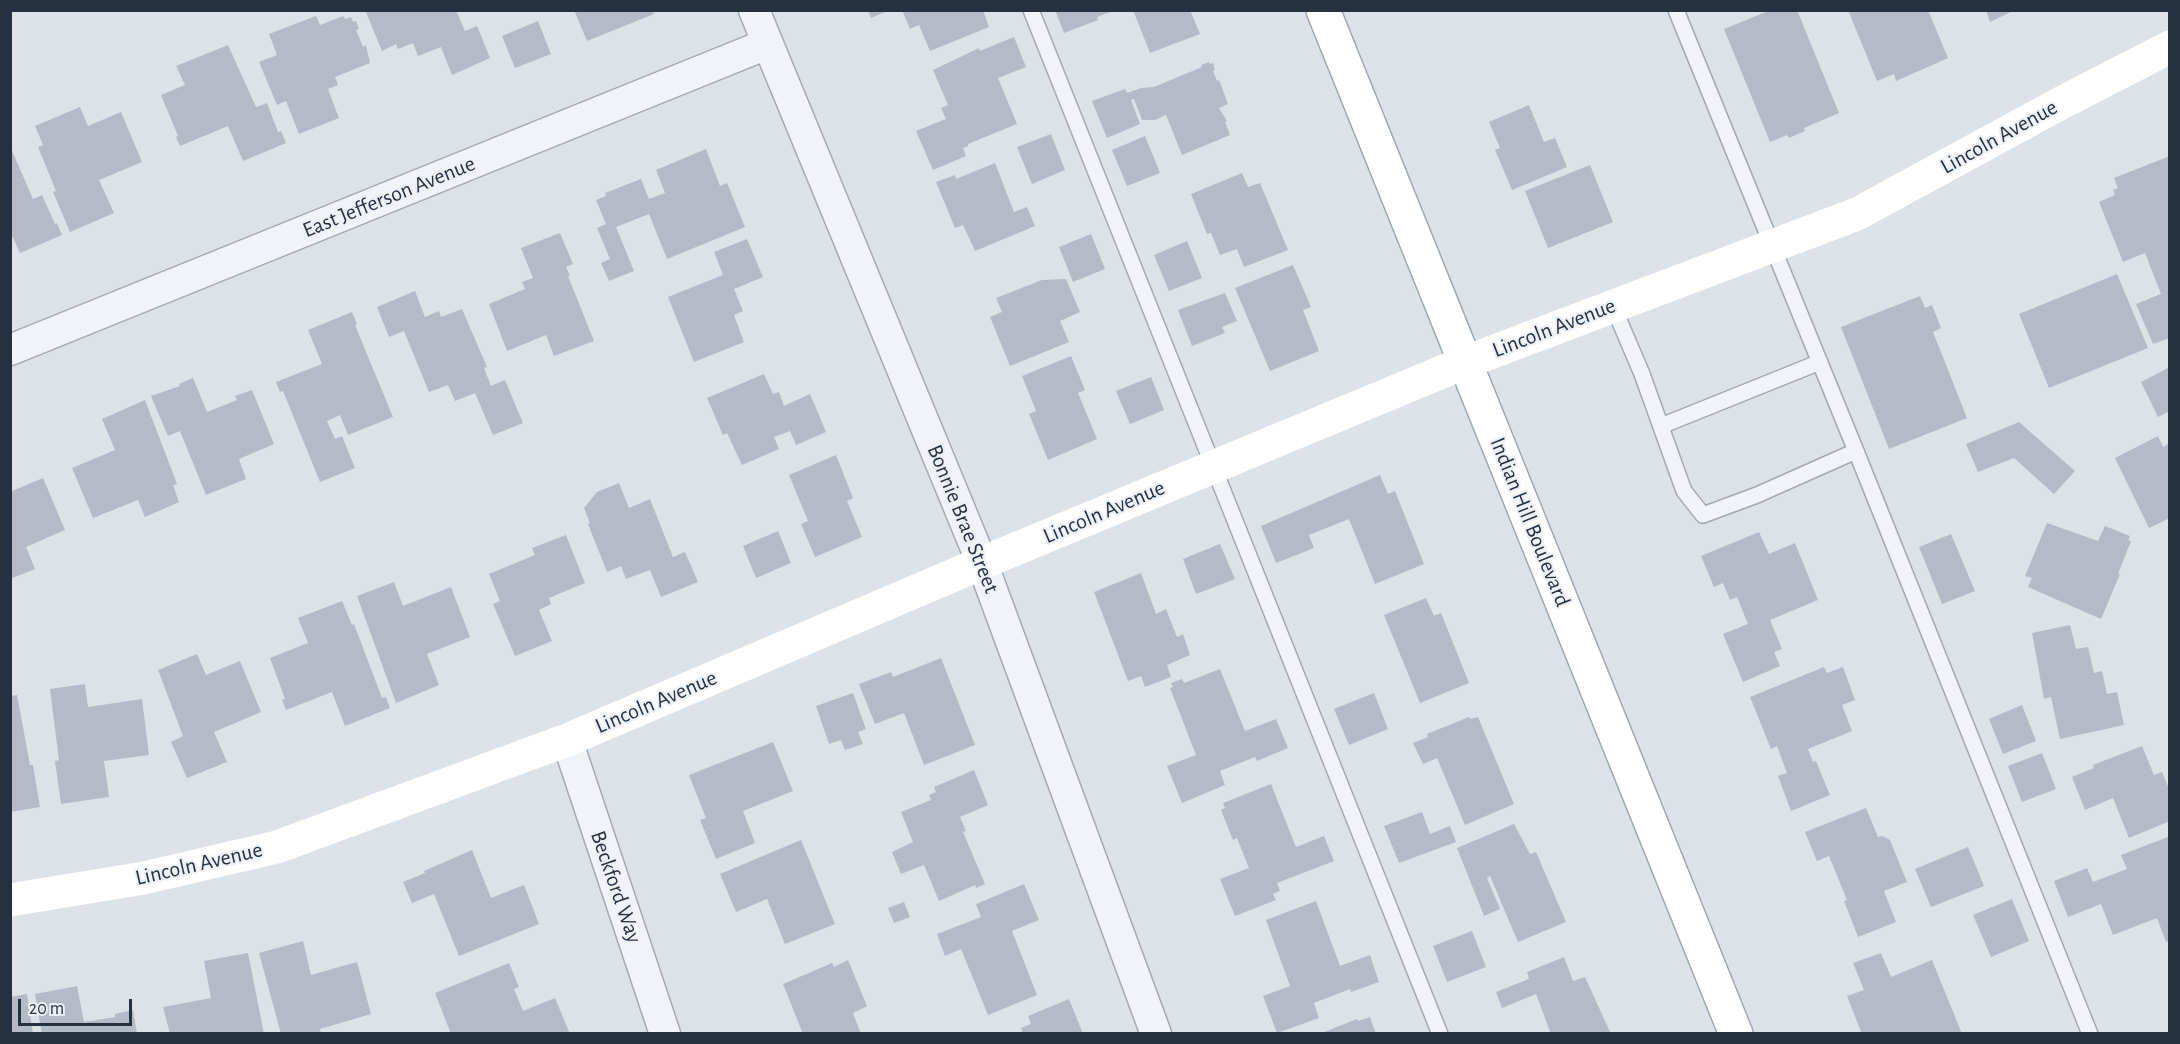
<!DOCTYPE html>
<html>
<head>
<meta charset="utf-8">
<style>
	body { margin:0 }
	#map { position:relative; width:2180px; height:1044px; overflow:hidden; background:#dde2e9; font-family:"Alegreya Sans",sans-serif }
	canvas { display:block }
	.frame { position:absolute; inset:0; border:12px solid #253041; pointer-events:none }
	.scale { position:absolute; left:18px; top:999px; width:114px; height:27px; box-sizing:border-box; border:3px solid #253041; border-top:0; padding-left:8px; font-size:18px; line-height:21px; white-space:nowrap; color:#253041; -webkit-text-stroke:4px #edf1f6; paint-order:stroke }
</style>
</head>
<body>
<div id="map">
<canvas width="2180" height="1044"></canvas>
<div class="frame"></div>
<div class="scale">20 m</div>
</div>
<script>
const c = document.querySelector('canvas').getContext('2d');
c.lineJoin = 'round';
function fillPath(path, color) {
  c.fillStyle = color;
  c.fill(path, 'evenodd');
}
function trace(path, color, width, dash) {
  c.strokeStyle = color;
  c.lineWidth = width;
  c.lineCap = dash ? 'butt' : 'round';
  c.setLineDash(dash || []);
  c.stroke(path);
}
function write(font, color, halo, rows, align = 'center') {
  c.font = font + ' "Alegreya Sans",sans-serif';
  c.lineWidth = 4.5;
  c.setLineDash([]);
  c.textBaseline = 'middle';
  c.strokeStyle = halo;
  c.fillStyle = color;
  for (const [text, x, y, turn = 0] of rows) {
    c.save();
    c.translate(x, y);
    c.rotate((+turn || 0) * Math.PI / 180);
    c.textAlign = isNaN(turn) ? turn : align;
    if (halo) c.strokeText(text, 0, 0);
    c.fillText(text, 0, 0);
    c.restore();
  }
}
const building = new Path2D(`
	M365,10H456L465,31L477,26L490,58L452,75L441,47L418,56L413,43L398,49L396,44L382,51Z
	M574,10H652L654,14L587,41Z
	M868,10H890L871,18Z
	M902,10H983L989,27L930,51L919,25L910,29Z
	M1055,10H1113V11L1097,17L1098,20L1064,33Z
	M1133,10H1190L1200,34L1150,53Z
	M1771,10H1797L1839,113L1804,128L1805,131L1789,138L1787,135L1770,142L1724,29Z
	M1848,10H1928L1948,58L1896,81L1894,74L1877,81Z
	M1986,10H2013V11L1990,22Z
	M316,16L320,25L343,16L345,19L351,17L353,22L356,21L359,29L356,30L363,47L366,45L370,63L335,77L338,85L328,89L339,118L299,134L286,101L277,105L259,62L277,55L269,34Z
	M538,21L551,54L515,68L502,36Z
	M1014,37L1026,67L998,78L1017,124L968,144V146L963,148L966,156L933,170L916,131L946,119L941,108L948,105L933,70L979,48L980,51Z
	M228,45L256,107L267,103L278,132L281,131L286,143L243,161L228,126L180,146L176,137L178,136L161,95L185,85L176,66Z
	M1209,62L1210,64L1213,63L1215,70L1213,71L1217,81L1219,80L1228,104L1219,108L1227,121L1225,122L1230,135L1182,155L1166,115L1155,120H1142L1134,99L1131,100L1140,124L1107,138L1092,101L1125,89L1127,93L1141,88L1154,87L1202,67L1201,65Z
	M1529,105L1544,142L1555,138L1567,167L1512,190L1495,150L1500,148L1489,122Z
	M80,107L88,126L121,112L142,162L99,180L114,213L70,232L53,192L56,191L38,147L43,145L35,126Z
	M1051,134L1065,170L1032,184L1017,147Z
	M1145,136L1160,173L1127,186L1112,150Z
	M10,146L33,199L42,195L55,224L57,223L62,235L20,253L10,231Z
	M706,149L720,186L727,183L745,227L667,259L649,214L616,227L634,271L609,281L601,263L610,259L597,228L606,224L596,200L606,196L605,193L641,179L649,199L665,193L656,170Z
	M2170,156V338L2153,344L2136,304L2161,294L2145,253L2123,262L2099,202L2115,195L2113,190L2118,188L2114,178Z
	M995,163L1014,212L1027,207L1035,226L975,251L963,225L955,228L936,182L955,175L956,179Z
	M1590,165L1613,222L1548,248L1525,191Z
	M1242,173L1248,187L1260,183L1288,250L1244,267L1237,249L1220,255L1211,233L1207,234L1191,194Z
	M560,233L573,264L566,267L570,276H568L594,341L554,356L546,335L507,351L489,304L525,289L522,282L533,278L521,248Z
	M1091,234L1105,269L1073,282L1059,247Z
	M747,239L763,277L734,289L743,311L734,315L744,342L694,362L668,297L723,275L714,252Z
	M1187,241L1202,278L1169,291L1154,255Z
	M1293,265L1311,307L1303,310L1319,351L1270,371L1235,288Z
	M2117,274L2148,348L2049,388L2019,314Z
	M1066,279L1080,312L1060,321L1069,342L1010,366L990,317L1002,312L996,298L1042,280Z
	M415,291L425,317L439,311L441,317L462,309L487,367L484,368L491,386L505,380L523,423L493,435L475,393L455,401L448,385L429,392L404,331L389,337L377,307Z
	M1225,293L1237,321L1222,327L1225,333L1192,346L1178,310Z
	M1920,296L1925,308L1932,305L1941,328L1933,332L1967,418L1889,449L1841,327Z
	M352,312L357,324L355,325L393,417L348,435L340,415L327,421L335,439L342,436L355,468L320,482L283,391L280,392L276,382L322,364L308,330Z
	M1071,356L1085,390L1078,393L1097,439L1048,460L1029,414L1036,411L1022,376Z
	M2170,367V411L2158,417L2141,382Z
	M764,374L773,394L779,392L784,406L810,394L826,432L796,445L790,431L774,437L779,449L742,465L727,433L723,435L707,398Z
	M1151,377L1164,410L1130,424L1116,391Z
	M193,378L207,412L237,400L235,396L252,390L274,444L239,459L246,479L206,495L180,431L168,436L151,396L180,386L179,384Z
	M145,400L177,484L173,485L179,502L145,517L138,500L93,518L72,468L115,450L102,419Z
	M2019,422L2075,471L2054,494L2014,458L1978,472L1966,444Z
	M2158,436L2163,447L2170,443V518L2149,528L2115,458Z
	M836,455L853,498L847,501L862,537L815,557L801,524L808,521L789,475Z
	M1380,475L1388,494L1395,491L1424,564L1375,584L1349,519L1309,535L1314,548L1276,563L1261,526Z
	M43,478L65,530L26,547L35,569L10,579V492Z
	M619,483L629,508L650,499L673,557L685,552L698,582L661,597L650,570L626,579L621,566L607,572L588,524L590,523L584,508L597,492Z
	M2047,523L2098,541L2105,526L2130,536L2128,540L2131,541L2118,574H2120L2101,619L2028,587L2032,578L2025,576Z
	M778,531L791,563L756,578L743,546Z
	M1759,532L1769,554L1795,543L1818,600L1770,620L1782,649L1774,652L1780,666L1743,682L1723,634L1748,624L1737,597L1730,600L1723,583L1714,587L1701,556Z
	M1951,534L1975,591L1942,604L1919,547Z
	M566,535L585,583L549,598L551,604L539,610L552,641L515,656L493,604L500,601L489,574L535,555L532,548Z
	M1220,544L1235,579L1196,594L1183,559Z
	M1141,573L1156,614L1166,609L1177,637L1183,634L1190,655L1167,665L1171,677L1145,687L1141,676L1128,681L1094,592Z
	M394,582L403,606L451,587L470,637L427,654L439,685L396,703L357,596Z
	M1426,598L1434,616L1441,613L1469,683L1420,703L1384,615Z
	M342,601L352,625L354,624L382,698L386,697L390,708L345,726L332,692L286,710L282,700L285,699L270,658L308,643L298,618Z
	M2070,625L2076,649L2088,647L2094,673L2102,671L2107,694L2117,692L2124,725L2060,739L2051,697L2044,699L2032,633Z
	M197,654L206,675L240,661L261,712L214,732L227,762L187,778L171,742L183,736L158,670Z
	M941,658L975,745L924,765L904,713L875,724L859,684L891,672L893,677Z
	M1824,667L1827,673L1843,667L1855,700L1842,705L1852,731L1808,749L1813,762L1816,761L1830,795L1791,811L1778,776L1787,773L1777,746L1771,749L1750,697Z
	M1220,669L1245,731L1276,719L1288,748L1257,761L1255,757L1220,771L1225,785L1182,803L1167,766L1196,755L1170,688L1173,687L1171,683L1182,679L1184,683Z
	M85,684L88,707L142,699L149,755L104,761L109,797L61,804L55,761L59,760L50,689Z
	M853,693L866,729L858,732L863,744L845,750L841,740L829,744L816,706Z
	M1374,693L1388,729L1349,745L1334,709Z
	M17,695L30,765H33L40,807L10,812V696Z
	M2022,705L2036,741L2003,754L1989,719Z
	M1469,717L1470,719L1478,717L1514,804L1465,825L1437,758L1423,764L1413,743L1428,737L1427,734Z
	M773,742L793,791L743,811L755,843L716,859L700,820L706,818L689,775Z
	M2142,746L2154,775L2162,772L2170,791V821L2129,838L2113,798L2085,810L2072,777L2094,768L2093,765Z
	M2042,753L2056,789L2022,802L2008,766Z
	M974,770L988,805L960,817L966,831L963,832L985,884L976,888L975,885L939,901L924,865L901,874L892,852L913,842L901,812L931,800L929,795L936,792L934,787Z
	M1271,784L1296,847L1324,836L1334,861L1277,883L1280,891L1273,894L1276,900L1235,916L1220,879L1249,868L1237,838L1233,840L1221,810L1225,808L1223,803Z
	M1866,808L1878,837L1882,836L1890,840L1907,882L1884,891L1896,922L1858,937L1844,901L1847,900L1829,856L1817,861L1805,832Z
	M1422,812L1430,834L1450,826L1456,842L1399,863L1384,826Z
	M1514,824L1530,854L1536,852L1566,922L1518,942L1490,876L1487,878L1500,909L1484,916L1457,848Z
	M2168,837L2170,841V940L2166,942L2157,918L2113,935L2101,904L2068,917L2054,881L2087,868L2093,882L2127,869L2121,855Z
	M801,840L835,924L785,944L767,899L736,912L720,874Z
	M1968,847L1984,886L1931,907L1915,869Z
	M472,850L491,898L524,885L539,924L459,956L434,894L412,903L403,882L425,873L424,871Z
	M1024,884L1039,920L1012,931L1037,995L988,1015L961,949L945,956L937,934L981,917L976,904Z
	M2012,899L2029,941L1991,957L1973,915Z
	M1316,901L1340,966L1370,955L1379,982L1351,992L1350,989L1314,1003L1319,1018L1277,1033L1263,996L1290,986L1266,920Z
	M904,902L910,917L894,923L888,908Z
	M1472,931L1486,967L1447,982L1433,946Z
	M303,941L311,975L357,962L371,1014L320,1029L321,1034H281L259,953Z
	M248,953L264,1034H170L163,1007L211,998L204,961Z
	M1881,953L1891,977L1932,960L1962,1034H1862L1847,996L1864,990L1853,963Z
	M1564,957L1573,981L1585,977L1611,1034H1551L1536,994L1502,1008L1496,992L1529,979L1527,972Z
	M848,960L867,1006L853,1013L861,1034H803L783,984L832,963L834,967Z
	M509,963L519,987L514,989L523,1011L555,998L570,1034H451L435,993Z
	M77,986L84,1022L115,1017V1014L133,1010L137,1034H42L35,994Z
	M27,994L33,1034H10V997Z
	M1069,999L1083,1034H1023L1021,1028L1031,1024L1028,1016Z
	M1370,1017L1376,1034H1319L1357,1019L1358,1021Z`);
const lane = new Path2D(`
	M1031,10L1440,1034
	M1676,10L1856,451L2090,1034
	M1613,306L1642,374L1684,491L1703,515L1757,495L1856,451
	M1661,426L1820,362`);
const street = new Path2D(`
	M754,10L982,563L1156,1034
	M10,350L767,44
	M567,740L665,1034`);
const secondary = new Path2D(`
	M10,900L144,878L277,847L567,740L982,563L1466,362L1857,214L2061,103L2170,47`);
const primary = new Path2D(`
	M1323,10L1736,1034`);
const streetNames = [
	["Lincoln Avenue",1999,137,-29],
	["East Jefferson Avenue",389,197,-22],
	["Lincoln Avenue",1554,328,-21],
	["Lincoln Avenue",1104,512,-23],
	["Bonnie Brae Street",963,519,68],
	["Indian Hill Boulevard",1530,522,68],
	["Lincoln Avenue",656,702,-23],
	["Lincoln Avenue",199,864,-13],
	["Beckford Way",616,887,71]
];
fillPath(building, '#b4bbc6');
trace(lane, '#a2a9b3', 18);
trace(street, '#a2a9b3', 33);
trace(primary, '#9ba7b6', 36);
trace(lane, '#f0f3f7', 15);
trace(street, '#f0f3f7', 30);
trace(secondary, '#fff', 33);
trace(primary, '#fff', 33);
write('22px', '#253041', '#edf1f6', streetNames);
</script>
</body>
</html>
